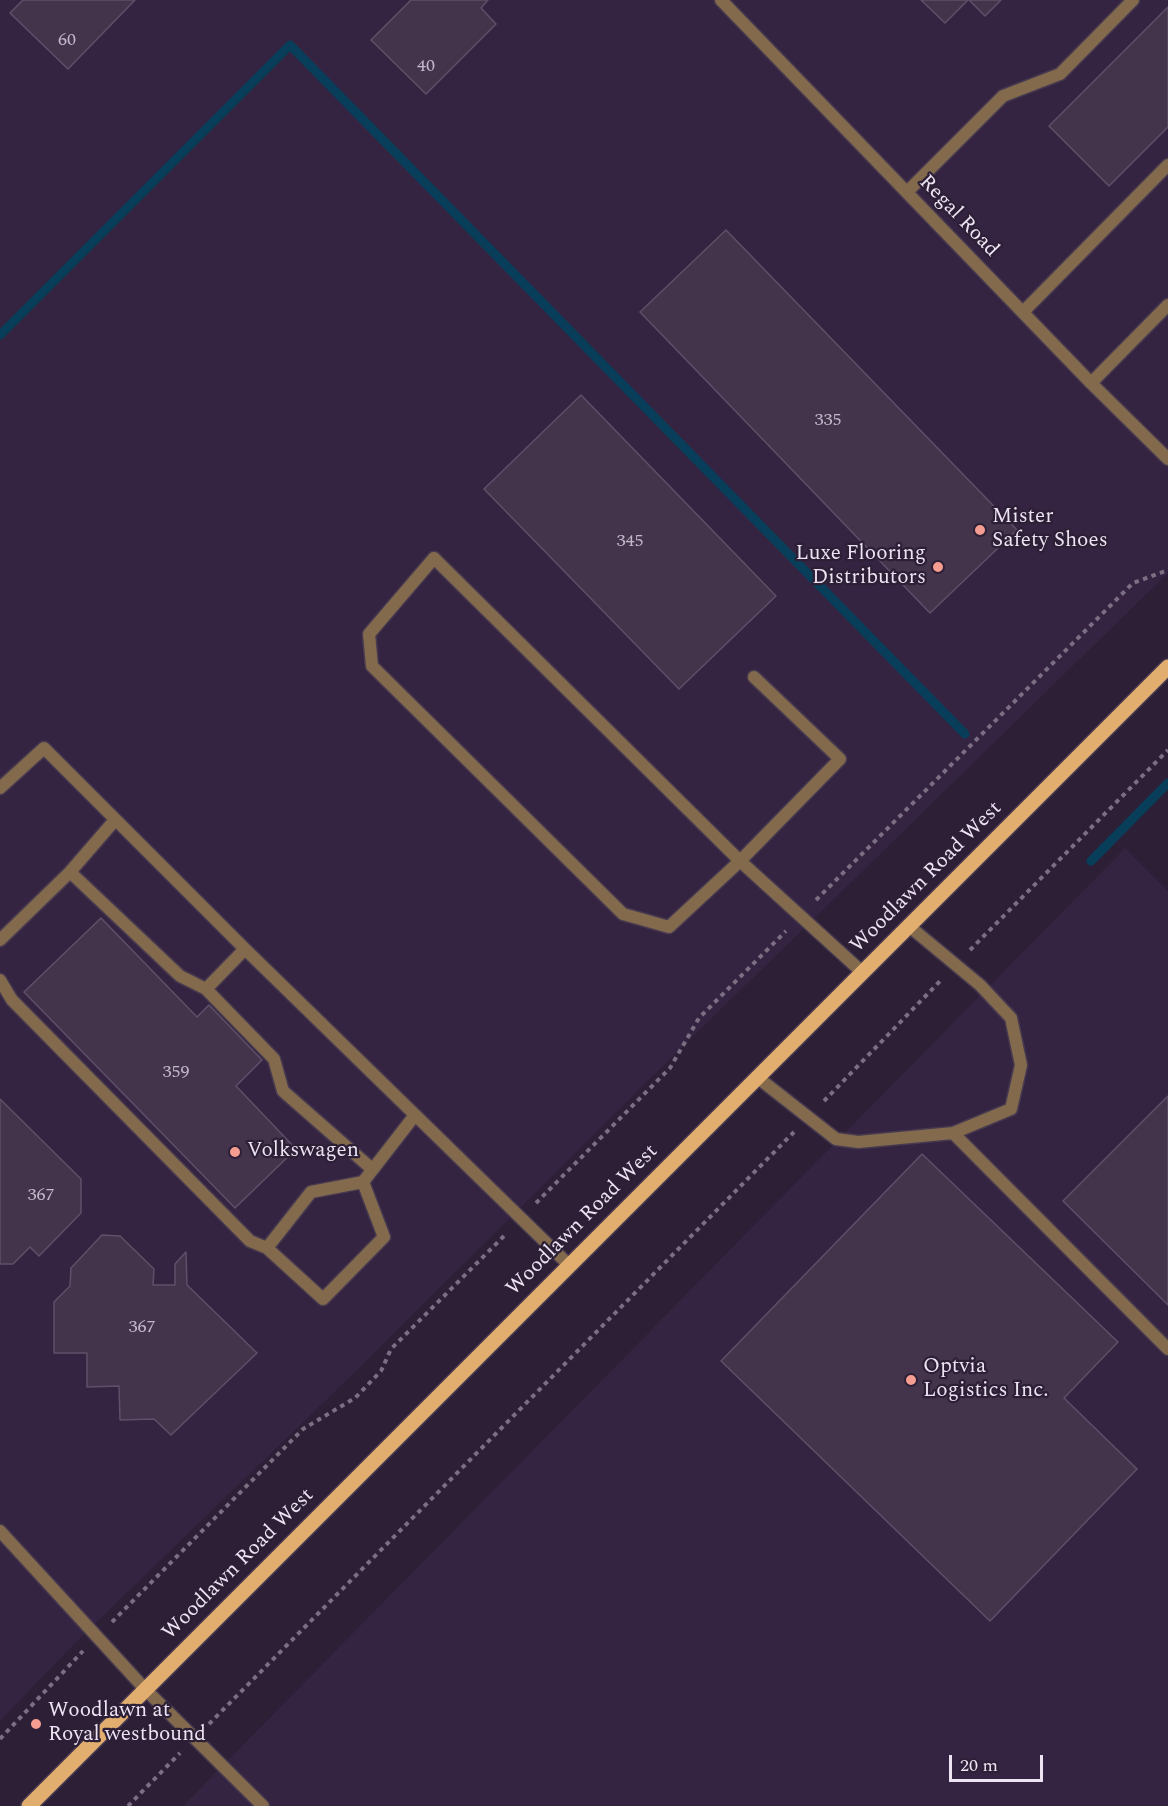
<!DOCTYPE html>
<html>
<head>
<meta charset="utf-8">
<style>
	body { margin:0 }
	#map { position:relative; width:1168px; height:1806px; overflow:hidden; background:#2c1f36; font-family:Spectral,serif }
	canvas { display:block }
	.scale { position:absolute; left:949px; top:1755px; width:94px; height:27px; box-sizing:border-box; border:3px solid #ece3f3; border-top:0; padding-left:8px; font-size:18px; line-height:21px; white-space:nowrap; color:#ece3f3; -webkit-text-stroke:4px #2c1f36; paint-order:stroke }
</style>
</head>
<body>
<div id="map">
<canvas width="1168" height="1806"></canvas>
<div class="scale">20 m</div>
</div>
<script>
const c = document.querySelector('canvas').getContext('2d');
c.lineJoin = 'round';
function fillPath(path, color) {
  c.fillStyle = color;
  c.fill(path, 'evenodd');
}
function trace(path, color, width, dash) {
  c.strokeStyle = color;
  c.lineWidth = width;
  c.lineCap = dash ? 'butt' : 'round';
  c.setLineDash(dash || []);
  c.stroke(path);
}
function write(font, color, halo, rows, align = 'center') {
  c.font = font + ' Spectral,serif';
  c.lineWidth = 4.5;
  c.setLineDash([]);
  c.textBaseline = 'middle';
  c.strokeStyle = halo;
  c.fillStyle = color;
  for (const [text, x, y, turn = 0] of rows) {
    c.save();
    c.translate(x, y);
    c.rotate((+turn || 0) * Math.PI / 180);
    c.textAlign = isNaN(turn) ? turn : align;
    if (halo) c.strokeText(text, 0, 0);
    c.fillText(text, 0, 0);
    c.restore();
  }
}
const built = new Path2D(`
	M0,0H1168V573L667,1062L356,1371L74,1644L0,1721Z
	M1125,848L1168,891V1806H183Z`);
const stream = new Path2D(`
	M0,335L290,45L965,734
	M1091,861L1168,783`);
const building = new Path2D(`
	M23,0H135L68,69L10,13Z
	M411,0H488L481,8L496,24L426,94L371,40Z
	M921,0H968L945,23Z
	M969,0H1001L985,16Z
	M1168,7V127L1109,186L1049,126Z
	M726,230L1017,530L930,613L640,312Z
	M581,395L776,596L679,689L484,489Z
	M101,918L197,1017L209,1005L262,1060L236,1086L296,1149L235,1208L24,992Z
	M1168,1096V1305L1063,1201Z
	M0,1099L81,1179V1213L39,1256L30,1247L13,1264H0Z
	M922,1154L1118,1342L1064,1398L1137,1469L990,1621L721,1361Z
	M102,1235L120,1236L154,1269L153,1285H175V1264L186,1252L187,1285L257,1353L171,1435L154,1419L120,1420L119,1386L87,1387V1353H54V1302L70,1286L71,1268Z`);
const path = new Path2D(`
	M816,900L1133,583L1168,570
	M970,950L1168,750
	M824,1101L942,979
	M536,1203L670,1068L699,1018L786,931
	M112,1622L303,1429L355,1398L381,1371L391,1349L506,1234
	M209,1724L794,1132
	M0,1739L83,1651
	M128,1806L180,1753`);
const lane = new Path2D(`
	M907,192L1003,96L1060,74L1133,0
	M1023,312L1168,165
	M1091,383L1168,305
	M754,677L840,759L740,861L669,927L623,914L372,666L369,634L434,558L740,861L862,972
	M0,788L44,748L245,949L569,1265
	M115,820L70,872L180,976L206,989L274,1059L283,1091L372,1169
	M0,940L70,872
	M0,980L12,1000L250,1241L267,1248
	M206,989L245,949
	M757,1077L836,1139L858,1142L953,1133L1011,1109L1021,1065L1011,1018L980,985L909,926
	M953,1133L1168,1349
	M363,1182L311,1192L267,1248L323,1299L384,1237L363,1182L415,1115
	M0,1531L145,1689`);
const street = new Path2D(`
	M721,0L1091,383L1168,459
	M145,1689L263,1806`);
const primary = new Path2D(`
	M29,1806L1168,667`);
const markers = [
	[980,530,6,"#f59d90"],
	[938,567,6,"#f59d90"],
	[235,1152,6,"#f59d90"],
	[911,1380,6,"#f59d90"],
	[36,1724,6,"#f59d90"]
];
const numberNames = [
	["60",67,41],
	["40",426,67],
	["335",828,421],
	["345",630,542],
	["359",176,1073],
	["367",41,1196],
	["367",142,1328]
];
const streetNames = [
	["Regal Road",958,217,46],
	["Woodlawn Road West",927,878,-45],
	["Woodlawn Road West",583,1221,-45],
	["Woodlawn Road West",239,1565,-45]
];
const poiNames = [
	["Mister",992,518],
	["Safety Shoes",992,542],
	["Luxe Flooring",926,555,"right"],
	["Distributors",926,579,"right"],
	["Volkswagen",247,1152],
	["Optvia",923,1368],
	["Logistics Inc.",923,1392],
	["Woodlawn at",48,1712],
	["Royal westbound",48,1736]
];
fillPath(built, '#352441');
trace(stream, '#083e5a', 9);
fillPath(building, '#43344c');
trace(building, '#5f4f68', 1.5);
trace(lane, '#473a50', 15);
trace(street, '#473a50', 15);
trace(primary, '#473a50', 18);
trace(path, '#7a6f83', 4, [4.5, 4.5]);
trace(lane, '#836a4c', 12);
trace(street, '#836a4c', 12);
trace(primary, '#e2ae6f', 15);
for (const [x, y, r, color] of markers) {
  const dot = new Path2D();
  dot.arc(x, y, r, 0, 2 * Math.PI);
  c.fillStyle = color;
  c.fill(dot);
  trace(dot, '#2c1f36', 2);
}
write('18px', '#c2b7c9', null, numberNames);
write('21px', '#ece3f3', '#2c1f36', streetNames);
write('21px', '#ece3f3', '#2c1f36', poiNames, 'left');
</script>
</body>
</html>
